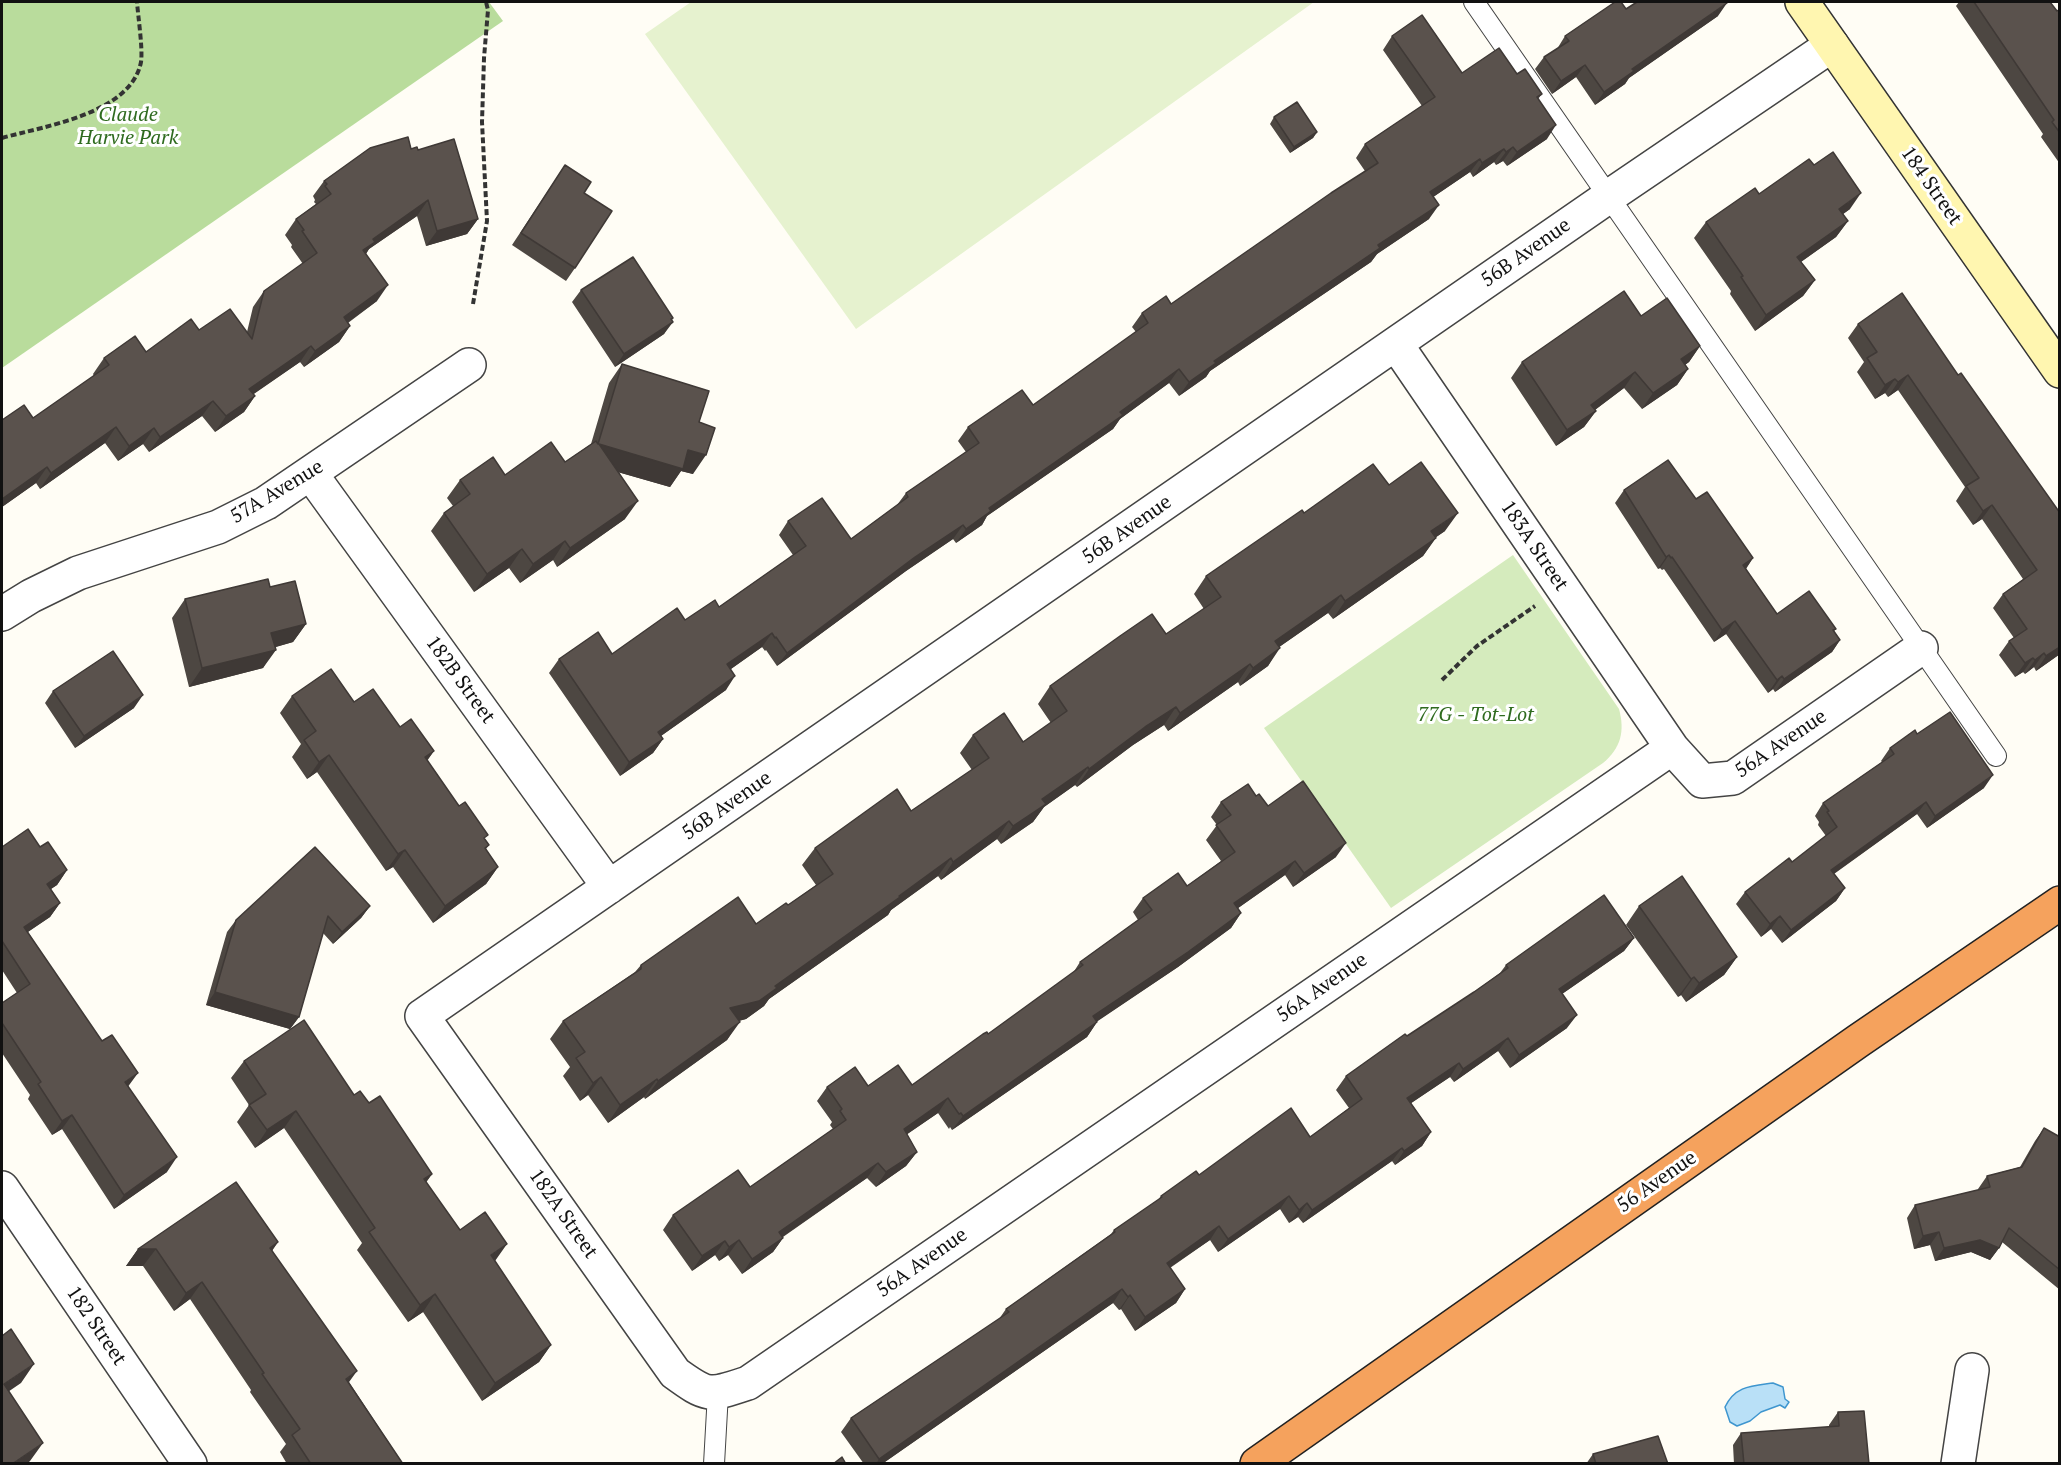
<!DOCTYPE html>
<html>
<head>
<meta charset="utf-8">
<style>
	body { margin:0 }
	#map { position:relative; width:2061px; height:1465px; overflow:hidden; background:#fffdf5; font-family:"PT Serif",serif }
	canvas { display:block }
	.frame { position:absolute; inset:0; border:3px solid #111; pointer-events:none }
</style>
</head>
<body>
<div id="map">
<canvas width="2061" height="1465"></canvas>
<div class="frame"></div>
</div>
<script>
const c = document.querySelector('canvas').getContext('2d');
c.lineJoin = 'round';
function fillPath(path, color) {
  c.fillStyle = color;
  c.fill(path, 'evenodd');
}
function trace(path, color, width, dash) {
  c.strokeStyle = color;
  c.lineWidth = width;
  c.lineCap = dash ? 'butt' : 'round';
  c.setLineDash(dash || []);
  c.stroke(path);
}
function write(font, color, halo, rows, align = 'center') {
  c.font = font + ' "PT Serif",serif';
  c.lineWidth = 6;
  c.setLineDash([]);
  c.textBaseline = 'middle';
  c.strokeStyle = halo;
  c.fillStyle = color;
  for (const [text, x, y, turn = 0] of rows) {
    c.save();
    c.translate(x, y);
    c.rotate((+turn || 0) * Math.PI / 180);
    c.textAlign = isNaN(turn) ? turn : align;
    if (halo) c.strokeText(text, 0, 0);
    c.fillText(text, 0, 0);
    c.restore();
  }
}
const green = new Path2D(`
	M1513,555L1619,709C1625,731 1621,748 1603,763L1391,908L1264,728Z`);
const forest = new Path2D(`
	M2,2H489L503,21L2,368Z`);
const pitch = new Path2D(`
	M691,2H1314L856,329L645,34Z`);
const water = new Path2D(`
	M1773,1383L1783,1387L1785,1399L1789,1402L1785,1408L1780,1405L1761,1412L1750,1421L1737,1426L1730,1422L1725,1407C1735,1386 1751,1386 1773,1383Z`);
const path = new Path2D(`
	M2,138C44,126 131,114 141,62C143,49 138,16 137,2
	M473,304L487,221L482,122L484,58L488,10L486,2
	M1442,680L1477,646L1535,606`);
const lane = new Path2D(`
	M1474,2L1996,756
	M714,1464L718,1393`);
const street = new Path2D(`
	M1396,344L1672,748L1702,781L1733,778L1921,648
	M311,474L609,887
	M2,614L31,596L78,573L218,527L266,503L469,365
	M1672,748L748,1383C709,1396 708,1397 675,1373L422,1016L1608,197L1832,45
	M2,1188L190,1464
	M1958,1464L1972,1370`);
const secondary = new Path2D(`
	M1802,2L2060,371`);
const highway = new Path2D(`
	M1257,1464L1858,1041L2060,903`);
const wall = new Path2D(`
	M1959,2H2050L2057,11L2060,9V164L2041,137L2043,134L1956,6Z
	M1626,9L1718,16L1629,78L1625,84L1595,105L1576,77L1552,94L1535,69L1544,57L1557,49L1565,36Z
	M1392,36L1462,73L1517,74L1542,94L1538,99L1547,139L1507,166L1503,161L1496,165L1494,162L1473,177L1470,172L1433,197L1429,219L1377,254L1371,262L1210,371L1206,377L1179,396L1169,383L1120,419L1113,429L987,516L982,525L956,543L953,539L906,571L777,666L766,650L765,651L762,647L731,669L726,690L661,736L663,739L653,753L620,776L549,673L559,659L612,654L685,620L719,607L793,555L779,535L788,521L851,539L897,505L906,493L966,452L958,441L968,427L1033,405L1136,332L1132,327L1142,313L1171,304L1365,171L1356,158L1365,144L1422,106L1383,50Z
	M1274,117L1317,132L1313,138L1290,153L1270,124Z
	M411,149L418,150L478,219L467,234L426,246L417,216L369,249L366,254L377,301L348,323L350,326L339,342L304,367L300,362L253,394L255,396L244,412L215,432L202,416L149,452L143,444L118,461L105,443L40,489L36,483L2,507V420L33,418L94,376L93,374L104,358L146,352L199,330L247,332L253,307L264,291L303,264L291,247L292,245L285,235L296,219L316,204L314,202L315,200L313,196L324,181Z
	M565,165L584,193L575,268L566,281L512,245Z
	M1814,165L1850,209L1843,214L1848,221L1836,237L1801,262L1815,280L1803,296L1755,331L1730,294L1731,291L1694,238L1706,222Z
	M581,290L673,318L664,334L615,367L572,302Z
	M1641,316L1700,346L1689,362L1685,365L1688,369L1677,385L1642,409L1624,388L1595,410L1596,411L1584,427L1556,446L1511,378L1522,362Z
	M1858,324L1958,375L2060,513V654L2036,671L2034,667L2025,674L2023,672L2015,677L1999,655L2009,641L2014,638L1993,608L2003,594L2023,579L1982,519L1973,525L1956,501L1965,487L1898,390L1888,397L1885,393L1875,399L1857,372L1864,362L1848,338Z
	M622,364L699,422L693,474L681,471L670,487L618,472L625,519L557,567L553,560L520,583L509,568L474,592L431,531L444,513L453,506L447,498L460,480L505,475L565,462L591,444L609,383Z
	M1389,485L1445,531L1436,537L1423,556L1333,619L1328,613L1279,647L1268,666L1240,686L1238,682L1168,731L1164,725L1133,745L1077,787L1075,785L1044,807L1033,822L1001,844L997,839L941,880L938,876L891,910L888,915L769,999L764,1006L746,1019L739,1021L727,1040L645,1099L644,1097L608,1123L588,1095L580,1101L563,1076L570,1067L550,1039L563,1021L635,972L641,965L756,924L788,905L816,885L802,865L815,848L911,811L972,770L960,753L973,735L1023,742L1051,723L1038,704L1050,686L1166,634L1204,609L1194,594L1206,576L1304,513Z
	M1624,490L1696,499L1753,558L1746,569L1777,614L1836,629L1834,631L1840,640L1832,652L1775,692L1773,689L1768,693L1726,634L1714,642L1664,569L1662,570L1660,568L1658,569L1615,503Z
	M270,587L306,624L293,642L275,647L263,668L189,687L172,618L185,599Z
	M53,691L134,708L75,748L45,703Z
	M292,696L354,702L400,727L434,751L427,760L459,806L489,845L486,849L498,867L486,884L433,923L393,867L386,871L317,772L307,779L292,757L301,744L280,713Z
	M1917,734L1984,788L1927,828L1917,814L1834,874L1845,888L1836,901L1782,943L1771,929L1761,937L1736,904L1745,892L1792,862L1826,836L1818,825L1819,822L1815,816L1823,803L1882,762L1881,761L1890,748Z
	M1256,796L1268,806L1336,857L1293,887L1285,875L1238,908L1241,913L1231,928L1178,967L1097,1021V1022L1087,1037L952,1130L950,1127L949,1129L938,1113L907,1134L917,1152L906,1166L876,1187L867,1178L783,1237V1238L773,1252L742,1274L728,1255L719,1261L715,1255L692,1271L663,1230L673,1215L750,1187L833,1129L830,1125L832,1122L817,1101L827,1087L912,1085L988,1034L1073,973L1080,962L1138,920L1133,912L1143,898L1187,886L1221,861L1206,840L1217,825L1211,817L1221,802Z
	M2,847H40L67,870L57,885L51,889L60,903L50,917L28,932L128,1086L167,1172L114,1209L62,1129L52,1135L28,1099L30,1095L2,1053V1003L17,993L2,970Z
	M370,906L361,918L333,944L323,933L299,1017L290,1029L206,1005L227,932L236,920Z
	M1639,906L1737,957L1724,975L1686,1002L1681,995L1678,997L1626,925Z
	M1634,938L1624,951L1562,994L1567,1028L1510,1068L1498,1051L1454,1082L1450,1077L1411,1103L1431,1132L1422,1146L1395,1165L1392,1161L1303,1223L1298,1217L1289,1223L1280,1209L1218,1252L1210,1240L1170,1268L1185,1289L1176,1303L1135,1331L1121,1309L1119,1310L1113,1303L882,1464H864L841,1432L851,1418L999,1319L1006,1309L1111,1234L1114,1230L1158,1200L1161,1196L1199,1175L1310,1137L1349,1108L1336,1090L1346,1076L1474,992L1500,973L1506,965Z
	M244,1061L354,1095L369,1103L432,1174L426,1182L460,1230L495,1261L551,1345L539,1362L482,1401L423,1312L408,1322L357,1250L362,1243L284,1128L255,1148L237,1122L249,1105L231,1078Z
	M2044,1128L2060,1137V1290L2002,1242L1999,1248L1990,1260L1971,1252L1935,1261L1930,1245L1914,1249L1907,1218L1915,1205L1978,1190V1189L1987,1176L2020,1167L2035,1141Z
	M278,1242L272,1250L349,1382L403,1464H287L280,1452L286,1444L250,1392L251,1390L190,1299L174,1311L143,1266H126L138,1249Z
	M1838,1412L1869,1464H1734L1733,1445L1741,1433L1829,1427V1425Z
	M1593,1454L1668,1464H1586Z`);
const shadedWall = new Path2D(`
	M1727,3L1718,16L1629,78L1625,84L1595,105L1604,92L1632,69Z
	M1585,65L1576,77L1552,94L1561,81Z
	M1556,125L1547,139L1507,166L1517,152Z
	M1317,132L1313,138L1290,153L1294,147Z
	M1513,147L1503,161L1496,165L1506,152Z
	M1504,149L1494,162L1473,177L1482,163Z
	M1480,159L1470,172L1420,206L1430,192Z
	M1861,193L1850,209L1828,225L1839,209Z
	M428,200L417,216L369,249L363,258V250L373,239Z
	M1439,205L1429,219L1377,254L1371,262L1210,371L1206,377L1179,396L1189,382L1214,361L1378,245Z
	M478,219L467,234L426,246L437,231Z
	M1848,221L1836,237L1785,273L1797,257Z
	M1815,280L1803,296L1755,331L1766,315Z
	M388,285L377,301L333,333L344,317Z
	M673,318L669,324L673,322L664,334L615,367L624,354Z
	M350,326L339,342L304,367L315,351Z
	M311,346L300,362L238,405L249,389Z
	M1700,346L1689,362L1670,375L1681,359Z
	M1179,369L1169,383L1120,419L1113,429L987,516L982,525L956,543L966,529L989,508Z
	M1688,369L1677,385L1642,409L1653,393Z
	M1635,372L1624,388L1580,421L1591,405Z
	M1908,375L1898,390L1888,397L1898,382Z
	M1895,379L1885,393L1875,399L1885,385Z
	M255,396L244,412L215,432L226,416Z
	M213,401L202,416L149,452L160,437Z
	M1596,411L1584,427L1556,446L1567,430Z
	M116,427L105,443L40,489L51,473Z
	M154,428L143,444L118,461L129,446Z
	M599,444L688,450L706,455L693,474L681,471L670,487L586,463Z
	M47,467L36,483L2,507V499Z
	M638,501L625,519L557,567L570,548Z
	M1992,505L1982,519L1973,525L1983,511Z
	M1458,513L1445,531L1419,549L1431,531Z
	M963,525L953,539L906,571L777,666L787,653L915,557Z
	M1436,538L1423,556L1333,619L1345,601Z
	M565,541L553,560L520,583L533,564Z
	M522,549L509,568L474,592L487,574Z
	M1669,555L1660,568L1658,569L1666,557Z
	M1753,558L1744,571L1743,565Z
	M1341,595L1328,613L1262,659L1275,641Z
	M1735,621L1726,634L1714,642L1722,630Z
	M306,624L293,642L259,652L271,633Z
	M772,633L762,647L718,678L727,664Z
	M1840,640L1832,652L1775,692L1784,679Z
	M2060,647V654L2036,671L2046,656Z
	M1280,648L1268,666L1240,686L1253,668Z
	M276,650L263,668L189,687L202,668Z
	M2044,653L2034,667L2025,674L2035,660Z
	M2033,658L2023,672L2015,677L2025,663Z
	M1250,664L1238,682L1168,731L1180,713Z
	M735,676L726,690L648,745L658,732Z
	M1782,676L1773,689L1768,693L1777,680Z
	M143,695L134,708L75,748L84,736Z
	M1176,707L1164,725L1133,745L1077,787L1089,769L1145,727Z
	M663,739L653,753L620,776L629,762Z
	M434,751L422,768L425,757Z
	M329,755L317,772L307,779L319,762Z
	M1088,767L1075,785L1044,807L1033,822L1001,844L1013,826L1042,799Z
	M1993,775L1984,788L1927,828L1935,816Z
	M1926,802L1917,814L1822,882L1831,870Z
	M1009,821L997,839L941,880L953,862Z
	M1346,843L1336,857L1293,887L1304,873Z
	M405,850L393,867L386,871L398,854Z
	M951,858L938,876L891,910L888,915L769,999L764,1006L746,1019L717,1026L730,1008L775,986Z
	M1295,861L1285,875L1224,918L1234,903Z
	M498,867L486,884L433,923L445,906Z
	M67,870L57,885L37,898L47,884Z
	M1845,888L1836,901L1782,943L1791,930Z
	M60,903L50,917L14,941L24,927Z
	M370,906L361,918L333,944L342,932Z
	M1241,913L1231,928L1178,967L1083,1031L1093,1016Z
	M1780,916L1771,929L1761,937L1770,924Z
	M1634,938L1624,951L1549,1003L1559,989Z
	M1737,957L1724,975L1686,1002L1699,983Z
	M1694,977L1681,995L1678,997L1691,979Z
	M215,992L299,1017L290,1029L206,1005Z
	M1577,1015L1567,1028L1510,1068L1519,1055Z
	M740,1022L727,1040L645,1099L658,1081Z
	M1097,1022L1087,1037L952,1130L963,1116Z
	M1508,1038L1498,1051L1454,1082L1463,1069Z
	M1459,1063L1450,1077L1398,1112L1407,1098Z
	M138,1073L127,1088L125,1082Z
	M601,1077L588,1095L580,1101L593,1083Z
	M657,1079L644,1097L608,1123L620,1105Z
	M948,1098L938,1113L893,1144L904,1129Z
	M296,1111L284,1128L255,1148L267,1130Z
	M72,1115L62,1129L52,1135L62,1121Z
	M1431,1132L1422,1146L1395,1165L1404,1151Z
	M1402,1148L1392,1161L1303,1223L1312,1210Z
	M917,1152L906,1166L876,1187L886,1172Z
	M177,1157L167,1172L114,1209L124,1195Z
	M878,1163L867,1178L769,1246L779,1232Z
	M432,1174L420,1191L424,1179Z
	M1289,1196L1280,1209L1218,1252L1228,1239Z
	M1307,1203L1298,1217L1289,1223L1299,1210Z
	M1219,1226L1210,1240L1157,1276L1167,1263Z
	M1939,1232L1930,1245L1914,1249L1923,1236Z
	M783,1238L773,1252L742,1274L752,1259Z
	M739,1240L728,1255L719,1261L729,1247Z
	M1980,1240L1999,1248L1990,1260L1971,1252L1935,1261L1944,1248Z
	M725,1241L715,1255L692,1271L702,1256Z
	M278,1242L266,1260L270,1248Z
	M507,1244L495,1261L491,1255Z
	M138,1249H156L143,1266H126Z
	M202,1282L190,1299L174,1311L186,1293Z
	M1122,1289L1113,1303L882,1464H876L879,1459Z
	M1185,1289L1176,1303L1135,1331L1145,1317Z
	M435,1294L423,1312L408,1322L420,1305Z
	M1130,1295L1121,1309L1119,1310L1128,1297Z
	M551,1345L539,1362L482,1401L495,1383Z
	M34,1364L21,1383L2,1396L4,1384Z
	M357,1371L344,1389L346,1379Z
	M43,1443L30,1461L27,1464H12Z`);
const building = new Path2D(`
	M1615,2H1621L1626,9L1637,2H1725L1727,3L1632,69L1634,71L1604,92L1585,65L1561,81L1544,57L1569,41L1565,36Z
	M1974,2H2050L2057,11L2060,9V133L2052,122L2054,120Z
	M1422,15L1462,73L1499,48L1517,74L1525,69L1542,94L1537,97L1556,125L1517,152L1513,147L1506,152L1504,149L1482,163L1480,159L1430,192L1439,205L1378,245L1380,248L1214,361L1216,363L1189,382L1179,369L1120,412L1123,415L989,508L991,511L966,529L963,525L915,557L787,653L776,637L775,638L772,633L727,664L735,676L658,732L663,739L629,762L559,659L598,632L612,654L677,608L685,620L715,600L719,607L806,546L788,521L822,498L851,539L908,497L906,493L979,443L968,427L1022,390L1033,405L1148,323L1142,313L1166,296L1171,304L1331,193L1378,163L1365,144L1435,97L1392,36Z
	M1297,102L1317,132L1294,147L1274,117Z
	M408,137L411,149L417,147L418,150L454,139L478,219L437,231L428,200L373,239L375,242L363,250L388,285L344,317L350,326L315,351L311,346L249,389L255,396L226,416L213,401L160,437L154,428L129,446L116,427L51,473L47,467L2,499V420L24,405L33,418L109,365L104,358L135,336L146,352L191,319L199,330L230,309L252,339L264,291L317,253L302,231L304,230L296,219L331,194L325,186L327,184L324,181L370,148Z
	M1833,152L1861,193L1839,209L1848,221L1797,257L1815,280L1766,315L1741,277L1743,276L1706,222L1755,188L1759,194L1809,159L1814,165Z
	M565,165L591,182L584,193L612,211L575,268L521,233Z
	M633,257L673,318L671,319L673,322L624,354L581,290Z
	M1624,291L1641,316L1667,298L1700,346L1681,359L1688,369L1653,393L1635,372L1591,405L1596,411L1567,430L1522,362Z
	M1902,293L1958,375L1961,373L2060,513V647L2046,656L2044,653L2035,660L2033,658L2025,663L2009,641L2027,629L2003,594L2037,570L1992,505L1983,511L1966,486L1979,478L1908,375L1898,382L1895,379L1885,385L1867,358L1877,352L1858,324Z
	M622,364L709,391L699,422L715,428L706,455L688,450L683,469L599,444L638,501L570,548L565,541L533,564L522,549L487,574L444,513L470,494L460,480L493,457L505,475L551,442L565,462L596,441L598,444Z
	M1668,460L1696,499L1707,492L1753,558L1743,565L1777,614L1809,591L1836,629L1833,630L1840,640L1784,679L1782,676L1777,680L1735,621L1722,630L1672,557L1671,558L1669,555L1666,557L1624,490Z
	M1421,462L1458,513L1431,531L1436,538L1345,601L1341,595L1275,641L1280,648L1253,668L1250,664L1180,713L1176,707L1145,727L1089,769L1088,767L1042,799L1046,804L1013,826L1009,821L953,862L951,858L899,896L900,897L775,986L777,988L759,1001L730,1008L740,1022L658,1081L657,1079L620,1105L601,1077L593,1083L576,1058L585,1052L563,1021L641,969V965L738,897L756,924L786,903L788,905L833,874L815,848L897,789L911,811L989,758L973,735L1004,713L1023,742L1067,711L1050,686L1120,636L1152,614L1166,634L1221,597L1206,576L1302,510L1304,513L1373,464L1389,485Z
	M268,579L270,587L295,581L306,624L271,633L276,650L202,668L185,599Z
	M113,651L143,695L84,736L53,691Z
	M331,669L354,702L373,689L400,727L411,719L434,751L425,757L459,806L465,802L488,835L484,838L489,845L485,848L498,867L445,906L405,850L398,854L329,755L319,762L304,740L316,731L292,696Z
	M1950,712L1993,775L1935,816L1926,802L1831,870L1845,888L1791,930L1780,916L1770,924L1745,892L1789,858L1792,862L1837,827L1827,812L1829,811L1823,803L1894,754L1890,748L1915,730L1917,734Z
	M1303,781L1346,843L1304,873L1295,861L1234,903L1241,913L1188,952L1093,1016L1097,1022L963,1116L961,1113L959,1114L948,1098L904,1129L917,1152L886,1172L878,1163L779,1232L783,1238L752,1259L739,1240L729,1247L725,1241L702,1256L673,1215L738,1170L750,1187L846,1120L840,1111L842,1109L827,1087L855,1067L868,1086L898,1065L912,1085L983,1034L987,1032L988,1034L1083,965L1080,962L1152,910L1143,898L1178,873L1187,886L1235,852L1216,825L1231,815L1221,802L1248,784L1256,796L1259,794L1268,806Z
	M28,829L40,847L48,842L67,870L47,884L60,903L24,927L102,1041L112,1035L138,1073L125,1082L177,1157L124,1195L72,1115L62,1121L38,1084L41,1082L2,1023V1003L30,984L2,941V847Z
	M315,847L370,906L342,932L328,916L299,1017L215,992L236,920Z
	M1682,876L1737,957L1699,983L1694,977L1691,979L1639,906Z
	M1604,895L1634,938L1559,989L1577,1015L1519,1055L1508,1038L1463,1069L1459,1063L1407,1098L1431,1132L1404,1151L1402,1148L1312,1210L1307,1203L1299,1210L1289,1196L1228,1239L1219,1226L1167,1263L1185,1289L1145,1317L1130,1295L1128,1297L1122,1289L879,1459L851,1418L1009,1312L1006,1309L1115,1232L1114,1230L1162,1197L1161,1196L1196,1171L1199,1175L1291,1108L1310,1137L1362,1099L1346,1076L1405,1034L1407,1036L1474,992L1508,968L1506,965Z
	M304,1020L354,1095L360,1091L369,1103L380,1096L432,1174L424,1179L460,1230L485,1212L507,1244L491,1255L551,1345L495,1383L435,1294L420,1305L369,1232L375,1228L296,1111L267,1130L249,1105L266,1094L244,1061Z
	M2044,1128L2060,1137V1270L2009,1228L1999,1248L1980,1240L1944,1248L1939,1232L1923,1236L1915,1205L1990,1187L1987,1176L2022,1167Z
	M236,1182L278,1242L270,1248L357,1371L346,1379L403,1464H311L292,1435L300,1429L262,1374L264,1373L202,1282L186,1293L156,1249H138Z
	M11,1329L34,1364L4,1384L43,1443L12,1464H2V1336Z
	M1864,1411L1869,1464H1744L1741,1433L1839,1426L1838,1412Z
	M1658,1436L1668,1464H1596L1593,1454Z
	M842,1457L846,1464H833Z`);
const parkNames = [
	["Claude",128,115],
	["Harvie Park",128,138],
	["77G - Tot-Lot",1476,715]
];
const streetNames = [
	["184 Street",1931,186,55],
	["56B Avenue",1526,253,-35],
	["57A Avenue",277,492,-31],
	["56B Avenue",1127,530,-35],
	["183A Street",1534,546,56],
	["182B Street",460,680,54],
	["56A Avenue",1781,744,-34],
	["56B Avenue",727,806,-35],
	["56A Avenue",1322,988,-35],
	["56 Avenue",1657,1182,-35],
	["182A Street",563,1214,55],
	["56A Avenue",922,1263,-35],
	["182 Street",96,1326,56]
];
fillPath(green, '#d5ebbd');
fillPath(forest, '#b9dc9c');
fillPath(pitch, '#e6f2cf');
fillPath(water, '#b9e0f7');
trace(water, '#3f96cf', 1.5);
trace(lane, '#444', 22);
trace(street, '#444', 36);
trace(secondary, '#333', 36);
trace(highway, '#222', 36);
trace(path, '#333', 4, [6, 3]);
trace(lane, '#fff', 20);
trace(street, '#fff', 33);
trace(secondary, '#fff6b0', 33);
trace(highway, '#f5a25d', 33);
fillPath(wall, '#4d4742');
fillPath(shadedWall, '#3f3936');
fillPath(building, '#5a524d');
trace(building, '#3f3936', 1.5);
write('italic 20px', '#2f6b1f', '#fff', parkNames);
write('20px', '#111', '#fff', streetNames);
</script>
</body>
</html>
